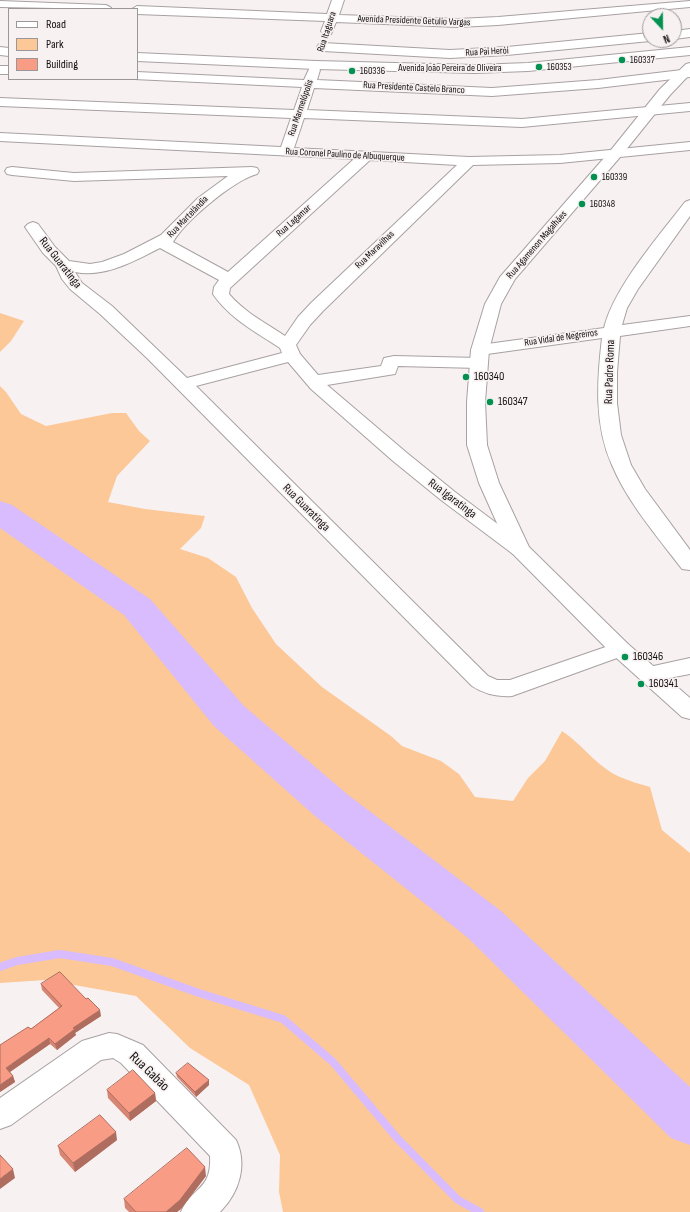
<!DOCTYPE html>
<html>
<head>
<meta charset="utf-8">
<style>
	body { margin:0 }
	#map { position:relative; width:690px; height:1212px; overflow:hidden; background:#f8f1f2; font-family:"Sofia Sans Condensed",sans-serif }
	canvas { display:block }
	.legend { position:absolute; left:8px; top:8px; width:130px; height:72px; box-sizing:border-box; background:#f8f1f2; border:1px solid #9b9697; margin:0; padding:5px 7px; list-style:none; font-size:12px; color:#100e0e }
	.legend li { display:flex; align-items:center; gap:8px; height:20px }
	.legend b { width:20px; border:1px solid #9b9697 }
	.north { position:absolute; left:642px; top:8px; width:40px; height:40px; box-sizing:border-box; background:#f8f1f2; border:1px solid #9b9697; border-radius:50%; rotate:158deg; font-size:11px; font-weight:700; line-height:16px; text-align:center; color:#100e0e }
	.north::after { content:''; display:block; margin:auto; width:14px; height:18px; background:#029151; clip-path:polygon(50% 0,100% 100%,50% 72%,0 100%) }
</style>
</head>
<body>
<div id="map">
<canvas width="690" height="1212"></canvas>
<ul class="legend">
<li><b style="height:5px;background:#fff"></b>Road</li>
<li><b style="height:11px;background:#fcc898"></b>Park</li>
<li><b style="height:11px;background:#f99c86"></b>Building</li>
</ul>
<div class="north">N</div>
</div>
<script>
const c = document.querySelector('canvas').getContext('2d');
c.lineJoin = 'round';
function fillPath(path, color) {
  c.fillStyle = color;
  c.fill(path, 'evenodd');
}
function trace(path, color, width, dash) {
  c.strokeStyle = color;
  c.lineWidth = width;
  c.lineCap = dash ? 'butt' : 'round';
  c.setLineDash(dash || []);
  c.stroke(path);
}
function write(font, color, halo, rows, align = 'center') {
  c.font = font + ' "Sofia Sans Condensed",sans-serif';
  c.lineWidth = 3.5;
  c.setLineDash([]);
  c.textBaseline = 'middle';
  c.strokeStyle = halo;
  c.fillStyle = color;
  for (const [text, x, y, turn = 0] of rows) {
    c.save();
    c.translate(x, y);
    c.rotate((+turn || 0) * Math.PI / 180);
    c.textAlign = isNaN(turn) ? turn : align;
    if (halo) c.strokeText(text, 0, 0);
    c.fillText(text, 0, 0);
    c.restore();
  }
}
const green = new Path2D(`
	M0,313L24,321L11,341L0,352Z
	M0,386L6,392L21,414L46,426L112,413H126L139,431L150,441L117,476L108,502L145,509L205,516L201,528L180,549L208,558L236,577L252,608L276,644L322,687L391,736L402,746L441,761L459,774L475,797L513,801L528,778L545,761L562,731C583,745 597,767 620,777C629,781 640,784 650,787L662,830L690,853V1212H283L279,1192L280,1155L249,1085L190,1048L136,996L46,980L0,983Z`);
const stream = new Path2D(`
	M0,967L17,961L60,954L112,962L199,993L283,1019L333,1062L397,1138L458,1200L480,1212`);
const river = new Path2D(`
	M0,501L12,505L150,599L244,706L347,794L501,911L690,1087V1145L671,1138L467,937L315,816L214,726L124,615L0,528Z`);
const minor = new Path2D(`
	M332,0H344L339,15L458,19L498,17L690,1V7L498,25L458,27L336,22L331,34H323L321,31L325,21L137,14V9H132L137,6L327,14Z
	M0,1L106,5L110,7L112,9L0,7Z
	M690,29V37L674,39V31Z
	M650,33V40H653L650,41L507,55L450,58L323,51L319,50L317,47L319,44L323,43L450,50L507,47Z
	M0,66H9V74H0Z
	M314,66L318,67L320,70L317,80L492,88L598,80L690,69V77L598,88L492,96L314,88L307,110L522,119L690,103V111L522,127L304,118L294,148L469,157L560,155L690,142V150L560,163L473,165L323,311L310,325L296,345L300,354L318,375L381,366L384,358L394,356L479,358L485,359L488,363L485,367L479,368L398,366L395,374L327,385L407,453L455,492L527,546L531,550L527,554L520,556L513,554L441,500L393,461L311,389L288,362L196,386L488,676L497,680H510L620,642L628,644L631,649L628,654L512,696C498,697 484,694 472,686L147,358L100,314L70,289L62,279L56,266L43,253L25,227L28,224L33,222L38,224L55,247L69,261L90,264L102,262L124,254L161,235L198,198L228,176L74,181L12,175L7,174L5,171L7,168L12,167L74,173L252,167L257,168L259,171L257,174C234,180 185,221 173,242L228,272L354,159L0,141V133L281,147L291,118L0,106V98L294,110L302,87L134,79H137V72L304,80L310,67ZM370,160L457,165L311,303L298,317L285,336C266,323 244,312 229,294L230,288ZM160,248L219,280L214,287L213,294C229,318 256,332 280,348L282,353L187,378L112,306L82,283L75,272C105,278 134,261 160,248Z
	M690,200V216L638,289L627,308L622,325L690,316V326L620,336L617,372V403L621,435L631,465L645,489L690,550V570L682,569C657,536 628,503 612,465C594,425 597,380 602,338L480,355L474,354L471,350L474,346L480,345L604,328C614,287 659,236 685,202Z
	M690,658V674L648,682L640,679L636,674L640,669Z
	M109,1033L117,1034L143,1045L236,1140C248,1165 239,1193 220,1212H181C192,1186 212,1191 210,1156L121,1063L113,1058L101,1060L11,1125L0,1129V1098L82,1041Z`);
const tertiary = new Path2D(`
	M690,63V74L670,95L621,156L515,279L501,304L489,350L485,402L487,445L499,483L529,547L628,644L690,698V719L682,717L612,654L509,550L479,483L467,445V402L471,350L485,304L500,277L611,150L660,89L686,64Z`);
const primary = new Path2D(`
	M0,47L9,48V56L0,55Z
	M690,47V55L528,71L475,73L316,69L137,61V53L316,61L475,65L528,63Z`);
const wall = new Path2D(`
	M41,984L101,1016L75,1033L76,1035L57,1050L50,1044L10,1072L13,1076L15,1082L0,1092L28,1027L31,1029L59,1008L42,990Z
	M176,1073L209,1085L196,1097L177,1077Z
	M107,1090L155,1093L156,1101L130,1121L108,1098Z
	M117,1140L75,1172L60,1155L58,1146Z
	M206,1176L181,1209L177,1212H129L125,1208L124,1199Z`);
const shadedWall = new Path2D(`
	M100,1010L101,1016L75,1033L76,1035L57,1050L55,1044L73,1028Z
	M49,1038L50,1044L7,1074L6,1068Z
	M13,1076L15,1082L0,1092V1085Z
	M209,1080V1085L196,1097L195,1092Z
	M155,1093L156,1101L130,1121L129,1113Z
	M116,1132L117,1140L75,1172L73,1163Z
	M205,1167L206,1176L181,1209L177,1212H166Z
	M13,1169L15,1178L0,1189V1179Z`);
const building = new Path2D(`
	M60,972L86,999L88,998L100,1010L73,1028L75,1029L55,1044L49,1038L6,1068L13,1076L0,1085V1045L28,1027L31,1029L62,1006L41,984Z
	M188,1063L209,1080L195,1092L176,1073Z
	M133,1070L155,1093L129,1113L107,1090Z
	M100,1115L116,1132L73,1163L58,1146Z
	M187,1148L205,1167L180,1200L166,1212H136L124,1199Z
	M0,1155L13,1169L0,1179Z`);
const markers = [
	[622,60,4,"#029151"],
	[539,67,4,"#029151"],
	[352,71,4,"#029151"],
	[594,177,4,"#029151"],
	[582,204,4,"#029151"],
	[466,377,4,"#029151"],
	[490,402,4,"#029151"],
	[625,657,4,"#029151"],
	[641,684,4,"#029151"]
];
const farStreetnames = [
	["Avenida Presidente Getulio Vargas",414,21,2],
	["Rua Itaguara",327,32,-72],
	["Rua Pai Herói",487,52,-3],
	["Avenida João Pereira de Oliveira",450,68],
	["Rua Presidente Castelo Branco",414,88,3],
	["Rua Marmelópolis",301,108,-71],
	["Rua Coronel Paulino de Albuquerque",345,155,3],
	["Rua Martelândia",188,217,-46],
	["Rua Lagamar",294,221,-42],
	["Rua Agamenon Magalhães",537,245,-49],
	["Rua Maravilhas",375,250,-44],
	["Rua Vidal de Negreiros",561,338,-8]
];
const farPoinames = [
	["160337",630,60],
	["160353",547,67],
	["160336",360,71],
	["160339",602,177],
	["160348",590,204]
];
const streetNames = [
	["Rua Guaratinga",60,263,52],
	["Rua Padre Roma",610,372,-88],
	["Rua Igaratinga",452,499,37],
	["Rua Guaratinga",306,508,45]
];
const poiNames = [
	["160340",474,377],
	["160347",498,402],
	["160346",633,657],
	["160341",649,684]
];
const nearStreetnames = [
	["Rua Gabão",149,1072,44]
];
fillPath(green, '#fcc898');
trace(stream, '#d8bcfd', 8);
fillPath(river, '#d8bcfd');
trace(minor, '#a8a1a2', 2);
trace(tertiary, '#a8a1a2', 2);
trace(primary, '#a8a1a2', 2);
fillPath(minor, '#fff');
fillPath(tertiary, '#fff');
fillPath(primary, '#fff');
fillPath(wall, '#d68673');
fillPath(shadedWall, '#ae6d5e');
fillPath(building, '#f99c86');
trace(building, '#ae6d5e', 1);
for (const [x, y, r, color] of markers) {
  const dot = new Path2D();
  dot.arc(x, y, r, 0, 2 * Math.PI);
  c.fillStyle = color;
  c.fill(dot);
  trace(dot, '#f8f1f2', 1.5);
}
write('10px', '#100e0e', '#f8f1f2', farStreetnames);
write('10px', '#100e0e', '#f8f1f2', farPoinames, 'left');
write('12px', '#100e0e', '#f8f1f2', streetNames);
write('12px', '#100e0e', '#f8f1f2', poiNames, 'left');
write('14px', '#100e0e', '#f8f1f2', nearStreetnames);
</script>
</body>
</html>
